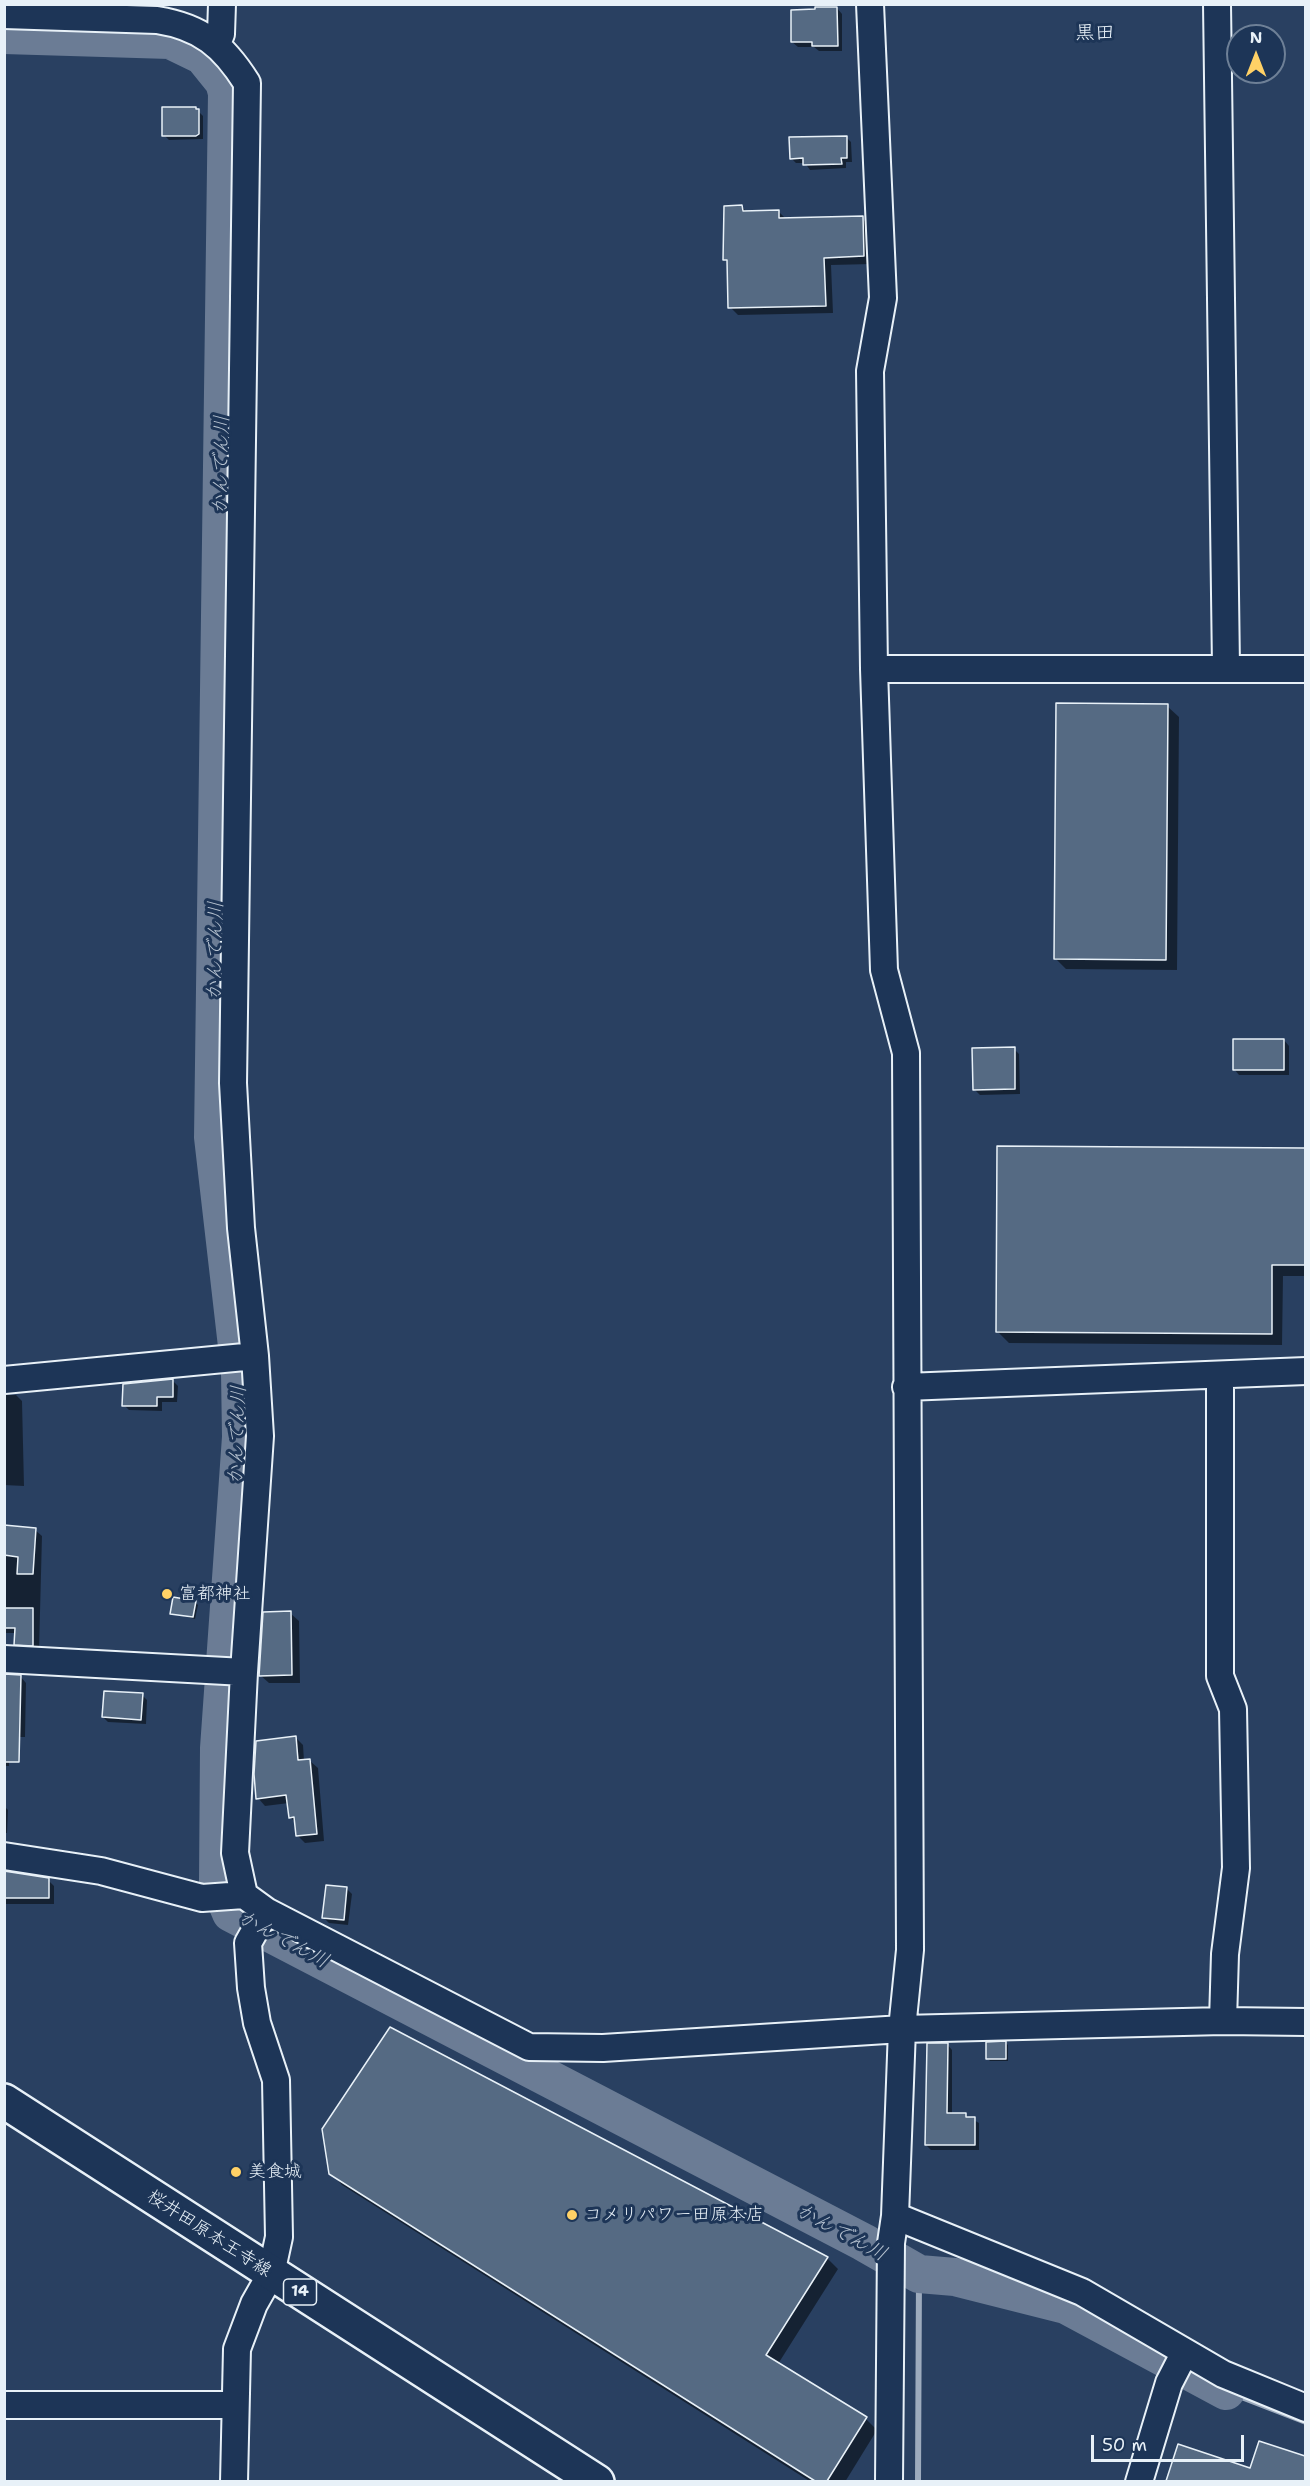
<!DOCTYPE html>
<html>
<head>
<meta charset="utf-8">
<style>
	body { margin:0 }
	#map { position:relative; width:1310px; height:2486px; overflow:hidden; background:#294061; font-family:"Shantell Sans",sans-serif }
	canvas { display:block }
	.frame { position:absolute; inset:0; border:6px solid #e8f1f8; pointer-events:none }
	.north { position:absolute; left:1226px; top:24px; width:60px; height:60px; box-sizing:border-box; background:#1d3557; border:2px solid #6e8097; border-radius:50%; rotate:0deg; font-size:16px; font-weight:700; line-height:24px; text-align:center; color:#e8f1f8 }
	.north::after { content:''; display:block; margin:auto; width:21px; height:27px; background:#ffd166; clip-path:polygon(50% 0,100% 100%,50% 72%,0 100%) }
	.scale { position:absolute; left:1091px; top:2435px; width:153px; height:27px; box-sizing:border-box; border:3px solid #e8f1f8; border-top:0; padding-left:8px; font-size:18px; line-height:21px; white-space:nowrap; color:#e8f1f8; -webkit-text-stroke:4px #1d3557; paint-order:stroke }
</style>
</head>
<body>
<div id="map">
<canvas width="1310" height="2486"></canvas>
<div class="frame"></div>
<div class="north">N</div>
<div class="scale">50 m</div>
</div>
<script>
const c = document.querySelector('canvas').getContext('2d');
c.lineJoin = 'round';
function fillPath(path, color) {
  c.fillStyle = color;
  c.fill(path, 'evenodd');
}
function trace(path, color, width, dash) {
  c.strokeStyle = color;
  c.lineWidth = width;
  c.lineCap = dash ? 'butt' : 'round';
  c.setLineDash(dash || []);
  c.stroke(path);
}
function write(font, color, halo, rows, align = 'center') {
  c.font = font + ' "Shantell Sans","Klee One",sans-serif';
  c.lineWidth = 6;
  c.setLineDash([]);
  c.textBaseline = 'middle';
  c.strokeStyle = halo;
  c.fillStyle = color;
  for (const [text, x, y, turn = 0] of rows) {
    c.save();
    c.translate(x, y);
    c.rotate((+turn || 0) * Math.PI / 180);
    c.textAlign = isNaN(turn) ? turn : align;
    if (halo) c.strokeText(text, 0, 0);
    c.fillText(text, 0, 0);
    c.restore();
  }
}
const shadow = new Path2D(`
	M837,8L842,14V51H819L814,47H798L792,42Z
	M195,108L203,116V139L169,140L164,135Z
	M846,137L851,142L852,162H846V168L810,170L805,163H796L791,158Z
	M742,207L747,212L778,211L786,219L862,218L870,226L872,264L831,265L833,313L738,315L730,307L728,263L725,259Z
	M1167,706L1179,717L1177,970L1066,969L1055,958Z
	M1284,1040L1289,1046V1075H1239L1234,1069Z
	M1014,1049L1019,1054L1020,1094L980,1095L974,1089Z
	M999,1148L1306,1150V1276H1283L1282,1345L1009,1343L997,1331Z
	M172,1380L178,1386L177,1402H162V1411L129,1410L124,1405Z
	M4,1395H16L22,1401L24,1486L4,1485Z
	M4,1526L35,1530L42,1536L39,1651L22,1650L16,1644V1633H4Z
	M196,1603L198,1605L195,1619L172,1613Z
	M290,1613L299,1621L300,1683H269L260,1675Z
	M4,1676H20L26,1683L25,1737H9V1766H4Z
	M142,1695L147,1700L146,1724L108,1722L103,1717Z
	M295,1737L303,1745L304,1761H310L318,1768L324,1841L305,1843L297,1835L296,1823L290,1817L289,1803L265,1806L258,1798Z
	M4,1806L8,1810L7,1833H4Z
	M4,1873L48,1880L54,1886V1904H4Z
	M346,1888L352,1894L348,1925L329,1923L324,1918Z
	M1006,2043L1008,2045V2061H990L988,2059Z
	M947,2044L952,2050V2115H965L979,2123V2150H931L926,2145Z
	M331,2173L827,2258L838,2269L778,2364L866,2419L877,2430L845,2482H811L342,2185Z
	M1260,2443L1306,2457V2482H1167L1179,2446L1251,2469Z`);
const stream = new Path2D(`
	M1226,2391L1306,2422
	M918,2482L919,2274`);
const river = new Path2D(`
	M4,35L170,40L203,56L224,82L227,93L213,1137L240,1372L241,1437L219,1748L218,1882L231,1913L863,2242L919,2274L955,2277L1066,2305L1226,2391`);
const building = new Path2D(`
	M815,7H837L838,46H812V42H791V10L815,9Z
	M162,107H196V109H199V134L196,136H162Z
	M847,136V158H841L842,164L803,165V158L790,159L789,137Z
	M742,205L743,211L779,210V218L863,216L864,256L824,258L826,306L728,308L727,260H723L724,206Z
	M1056,703L1168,704L1166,960L1054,959Z
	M1233,1039H1284V1070H1233Z
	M1015,1047V1089L973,1090L972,1048Z
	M997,1146L1305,1148V1265H1272V1334L996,1332Z
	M173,1379V1397H157V1406H122L123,1384Z
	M4,1525L36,1528L33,1574H17L18,1557L4,1555Z
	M173,1597L196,1601L193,1617L170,1614Z
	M4,1608H33V1646L14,1645L15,1628H4Z
	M291,1611L292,1675L259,1676L263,1612Z
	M4,1674L21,1675L19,1762H4Z
	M104,1691L143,1693L141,1720L102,1717Z
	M296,1736L298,1760L310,1759L317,1834L296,1836L294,1817L289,1818L286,1795L256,1799L254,1774L256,1741Z
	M4,1871L49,1878V1898H4Z
	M326,1885L347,1887L344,1920L322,1918Z
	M390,2027L828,2257L766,2355L867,2417L827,2481H815L329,2174L322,2129Z
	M1006,2041V2059H986V2042Z
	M927,2043H948L947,2113H966V2117H975V2145H925Z
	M1259,2441L1305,2456V2481H1166L1178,2444L1250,2468Z`);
const minor = new Path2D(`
	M870,4L883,298L870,371L874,669L884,970L906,1053L910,1950L902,2029L895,2216L891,2243L889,2482
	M1217,4L1226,667
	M4,15L157,20C201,27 223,45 247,83L233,1083L241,1228L255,1356L260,1436L244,1672L235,1853L244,1895L266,1911L529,2047L603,2048L902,2029L1223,2021L1306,2022
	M217,44L221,34L222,4
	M874,669H1306
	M1220,1376V1676L1233,1709L1236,1868L1225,1954L1223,2021
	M4,1380L255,1356
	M906,1387L1306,1371
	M4,1659L244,1672
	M4,1856L101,1871L202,1898L244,1895
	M895,2216L1082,2292L1223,2374L1306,2408
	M4,2405H234
	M234,2482L237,2349L254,2304L271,2274L279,2237L276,2080L257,2023L251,1988L248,1943L266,1911
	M1139,2482L1169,2383L1185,2352`);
const major = new Path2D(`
	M4,2101L597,2482`);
const markers = [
	[167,1594,6,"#ffd166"],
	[236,2172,6,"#ffd166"],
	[572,2215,6,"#ffd166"]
];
const shields = [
	[300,2292,33]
];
const shieldNames = [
	["14",300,2292]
];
const poiNames = [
	["富都神社",179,1594],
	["美食城",248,2172],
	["コメリパワー田原本店",584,2215]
];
const streetNames = [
	["桜井田原本王寺線",209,2234,33]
];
const neighbourhoodNames = [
	["黒田",1095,34]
];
const waterNames = [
	["かんでん川",222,465,-89],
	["かんでん川",216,951,-89],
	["かんでん川",238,1435,-88],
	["かんでん川",283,1940,28],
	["かんでん川",841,2233,28]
];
fillPath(shadow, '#0007');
trace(stream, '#9dabbd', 6);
trace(river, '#6b7c95', 38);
fillPath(building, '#556a83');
trace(building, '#e8f1f8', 1.5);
trace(minor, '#e8f1f8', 30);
trace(major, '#e8f1f8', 38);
trace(minor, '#1d3557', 26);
trace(major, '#1d3557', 33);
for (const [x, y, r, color] of markers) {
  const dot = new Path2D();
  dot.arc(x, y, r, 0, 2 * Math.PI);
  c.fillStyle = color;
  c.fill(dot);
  trace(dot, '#1d3557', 2);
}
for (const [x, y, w] of shields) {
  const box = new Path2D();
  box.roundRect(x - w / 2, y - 13, w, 26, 4.5);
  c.fillStyle = '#1d3557';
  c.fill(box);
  trace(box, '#e8f1f8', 1.5);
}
write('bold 16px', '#e8f1f8', null, shieldNames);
write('18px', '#e8f1f8', '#1d3557', poiNames, 'left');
write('18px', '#e8f1f8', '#1d3557', streetNames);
write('20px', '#e8f1f8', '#1d3557', neighbourhoodNames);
write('italic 20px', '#b6c2d0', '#1d3557', waterNames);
</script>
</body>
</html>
